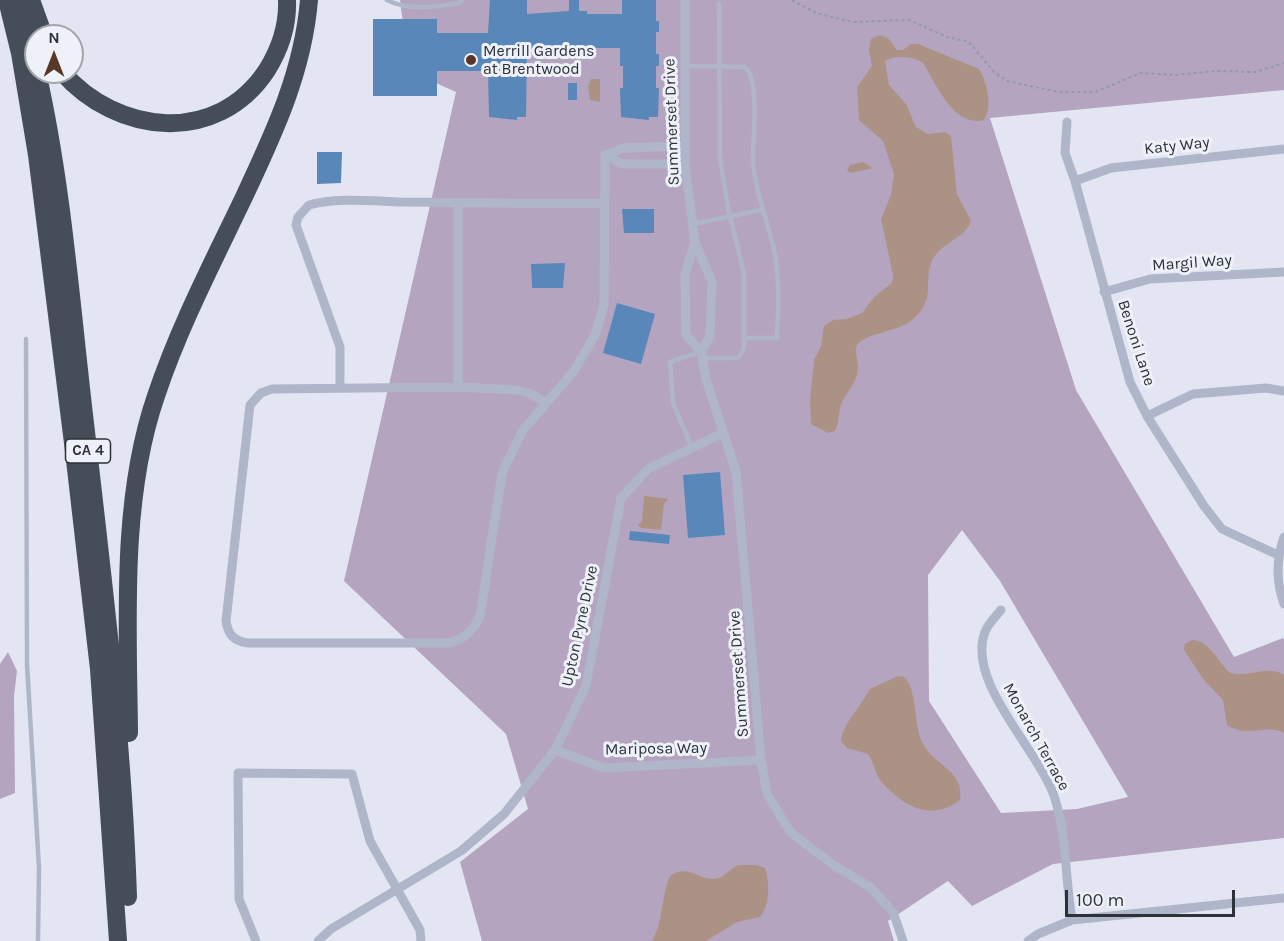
<!DOCTYPE html>
<html>
<head>
<meta charset="utf-8">
<style>
	body { margin:0 }
	#map { position:relative; width:1284px; height:941px; overflow:hidden; background:#e3e6f2; font-family:Karla,sans-serif }
	canvas { display:block }
	.north { position:absolute; left:24px; top:24px; width:60px; height:60px; box-sizing:border-box; background:#eff1f9; border:2px solid #a1a5ac; border-radius:50%; rotate:0deg; font-size:16px; font-weight:700; line-height:24px; text-align:center; color:#2d3239 }
	.north::after { content:''; display:block; margin:auto; width:21px; height:27px; background:#573726; clip-path:polygon(50% 0,100% 100%,50% 72%,0 100%) }
	.scale { position:absolute; left:1065px; top:890px; width:170px; height:27px; box-sizing:border-box; border:3px solid #2d3239; border-top:0; padding-left:8px; font-size:18px; line-height:21px; white-space:nowrap; color:#2d3239; -webkit-text-stroke:4px #eff1f9; paint-order:stroke }
</style>
</head>
<body>
<div id="map">
<canvas width="1284" height="941"></canvas>
<div class="north">N</div>
<div class="scale">100 m</div>
</div>
<script>
const c = document.querySelector('canvas').getContext('2d');
c.lineJoin = 'round';
function fillPath(path, color) {
  c.fillStyle = color;
  c.fill(path, 'evenodd');
}
function trace(path, color, width, dash) {
  c.strokeStyle = color;
  c.lineWidth = width;
  c.lineCap = dash ? 'butt' : 'round';
  c.setLineDash(dash || []);
  c.stroke(path);
}
function write(font, color, halo, rows, align = 'center') {
  c.font = font + ' Karla,sans-serif';
  c.lineWidth = 6;
  c.setLineDash([]);
  c.textBaseline = 'middle';
  c.strokeStyle = halo;
  c.fillStyle = color;
  for (const [text, x, y, turn = 0] of rows) {
    c.save();
    c.translate(x, y);
    c.rotate((+turn || 0) * Math.PI / 180);
    c.textAlign = isNaN(turn) ? turn : align;
    if (halo) c.strokeText(text, 0, 0);
    c.fillText(text, 0, 0);
    c.restore();
  }
}
const green = new Path2D(`
	M400,0H1284V90L990,118L1076,390L1234,657L1283,638L1284,640V838L1053,864L972,906L948,881L888,921L894,941H482L460,862L528,809L506,734L344,581L456,92L409,71ZM962,530L1000,581L1128,797L1077,809L1001,813L929,701L928,575Z
	M8,652L17,671L14,696L15,793L0,799V664Z`);
const water = new Path2D(`
	M880,35L889,39L897,50H903L911,44H918L979,69C987,82 993,107 984,120C954,128 936,84 923,63C913,56 896,55 885,61L889,85L906,104L916,127L928,134L945,132L951,136L957,194L971,221C966,238 942,242 933,259C921,282 939,298 911,321C898,331 864,334 857,345C854,350 858,361 858,367C858,381 849,389 843,400C838,409 840,421 835,431L828,433L811,424L810,401L814,360L821,346L824,326L833,320L847,319L862,313L875,296L892,283L893,275L881,219L891,195L894,174L883,141L859,120L857,87L872,66L869,50L871,39Z
	M591,79H600V102L590,100L588,87Z
	M863,162L873,168L851,173L847,170L850,165Z
	M644,496L668,499L664,504L661,530L641,528L638,525L642,521Z
	M1192,640C1209,640 1218,662 1230,673C1247,678 1270,664 1284,675V733C1265,723 1248,739 1227,725L1223,700L1203,679L1184,650L1185,644Z
	M898,676L904,677C918,689 913,726 923,744C934,765 965,771 960,800C930,823 901,805 880,780C875,773 874,762 868,754L847,748L841,741C841,727 863,703 870,689Z
	M738,865H756L765,868C770,883 770,905 760,917L737,922L706,941H652C663,923 661,897 670,876C686,864 698,879 713,879C723,879 729,869 738,865Z`);
const building = new Path2D(`
	M490,0H527V14L569,11V0H579V11H587V14H622V0H656V21H659V32H656V54H659V66H656V88H659L658,117H649V120L621,117L620,88H623V66H620V48H588V51L579,52L559,51V48H527L526,117H517V120L489,117L488,71H437V96H373V19H437V33H488Z
	M568,83H577V100H568Z
	M317,152H342L341,183L317,184Z
	M622,209H654V233H624Z
	M565,263L563,288H532L531,264Z
	M617,303L655,314L641,364L603,353Z
	M720,472L725,535L688,538L683,475Z
	M630,531L670,535L669,544L629,540Z`);
const path = new Path2D(`
	M792,0L816,13L853,22L909,20L947,37L969,42L994,72L1007,81L1058,92H1095L1141,73L1175,75L1214,71L1255,72L1284,63`);
const lane = new Path2D(`
	M387,0C408,11 437,7 460,3L462,0
	M685,66L745,67C760,81 753,136 753,157C754,192 769,222 775,255C780,282 778,311 777,338H744
	M693,224L761,210
	M26,339L27,664L39,868L38,941
	M702,358H734L739,357L744,348V274L728,207L720,159L719,4
	M692,448L673,403L670,362L700,352`);
const street = new Path2D(`
	M685,0V164L695,242L712,282L710,336L701,352
	M1067,122L1065,153L1075,181L1130,382L1147,416L1204,506L1222,529L1278,555
	M685,164H623L605,155L624,148L685,146
	M1075,181L1111,168L1284,149
	M695,242L685,274L686,335L701,352L706,379L736,472L761,760L767,794L791,833L835,866L870,887L893,912L903,941
	M1104,292L1150,279L1284,272
	M458,387V202
	M340,388V347L296,225L298,217L309,205C336,197 372,201 401,202C468,202 535,205 603,203
	M545,402L529,393L517,390L458,387L272,389L261,393L250,405L226,621C228,635 234,641 248,643H448C465,639 472,632 480,616L502,473L523,430L574,371L596,333L604,304L605,155
	M1147,416L1193,394L1266,388L1284,391
	M1284,537C1276,561 1276,581 1284,604
	M1001,610C996,616 988,624 985,632C966,681 1037,749 1053,793C1067,831 1065,880 1072,920
	M555,750L604,768L761,760
	M256,941L239,899L238,773L352,774L370,841L420,930L421,941
	M318,941L331,929L461,851L504,814L555,750L586,686L621,498L648,469L723,433
	M1028,941L1038,934L1072,920L1284,898`);
const highway = new Path2D(`
	M7,0L20,53L37,155L73,443L99,669L118,941
	M20,0L36,66
	M31,0L44,36
	M37,72C63,187 71,306 85,423C103,581 123,738 128,897
	M62,72C117,135 217,146 267,70C280,49 288,25 287,0
	M129,733C128,625 120,500 156,396C179,327 213,262 244,197C274,133 303,72 309,0`);
const markers = [
	[471,60,6,"#573726"]
];
const shields = [
	[88,451,45]
];
const shieldNames = [
	["CA 4",88,451]
];
const poiNames = [
	["Merrill Gardens",483,51],
	["at Brentwood",483,69]
];
const streetNames = [
	["Summerset Drive",672,122,-92],
	["Katy Way",1177,146,-6],
	["Margil Way",1192,263,-4],
	["Benoni Lane",1136,343,72],
	["Upton Pyne Drive",580,626,-78],
	["Summerset Drive",739,674,-94],
	["Monarch Terrace",1036,737,61],
	["Mariposa Way",656,749,-1]
];
fillPath(green, '#b5a4c0');
fillPath(water, '#ac9285');
fillPath(building, '#5987b9');
trace(path, '#9199ab', 2, [3, 3]);
trace(lane, '#b0b6c9', 4.5);
trace(street, '#b0b6c9', 9);
trace(highway, '#454d59', 18);
for (const [x, y, r, color] of markers) {
  const dot = new Path2D();
  dot.arc(x, y, r, 0, 2 * Math.PI);
  c.fillStyle = color;
  c.fill(dot);
  trace(dot, '#eff1f9', 2);
}
for (const [x, y, w] of shields) {
  const box = new Path2D();
  box.roundRect(x - w / 2, y - 12, w, 24, 4.5);
  c.fillStyle = '#eff1f9';
  c.fill(box);
  trace(box, '#2d3239', 1.5);
}
write('bold 15px', '#2d3239', null, shieldNames);
write('16px', '#2d3239', '#eff1f9', poiNames, 'left');
write('16px', '#2d3239', '#eff1f9', streetNames);
</script>
</body>
</html>
